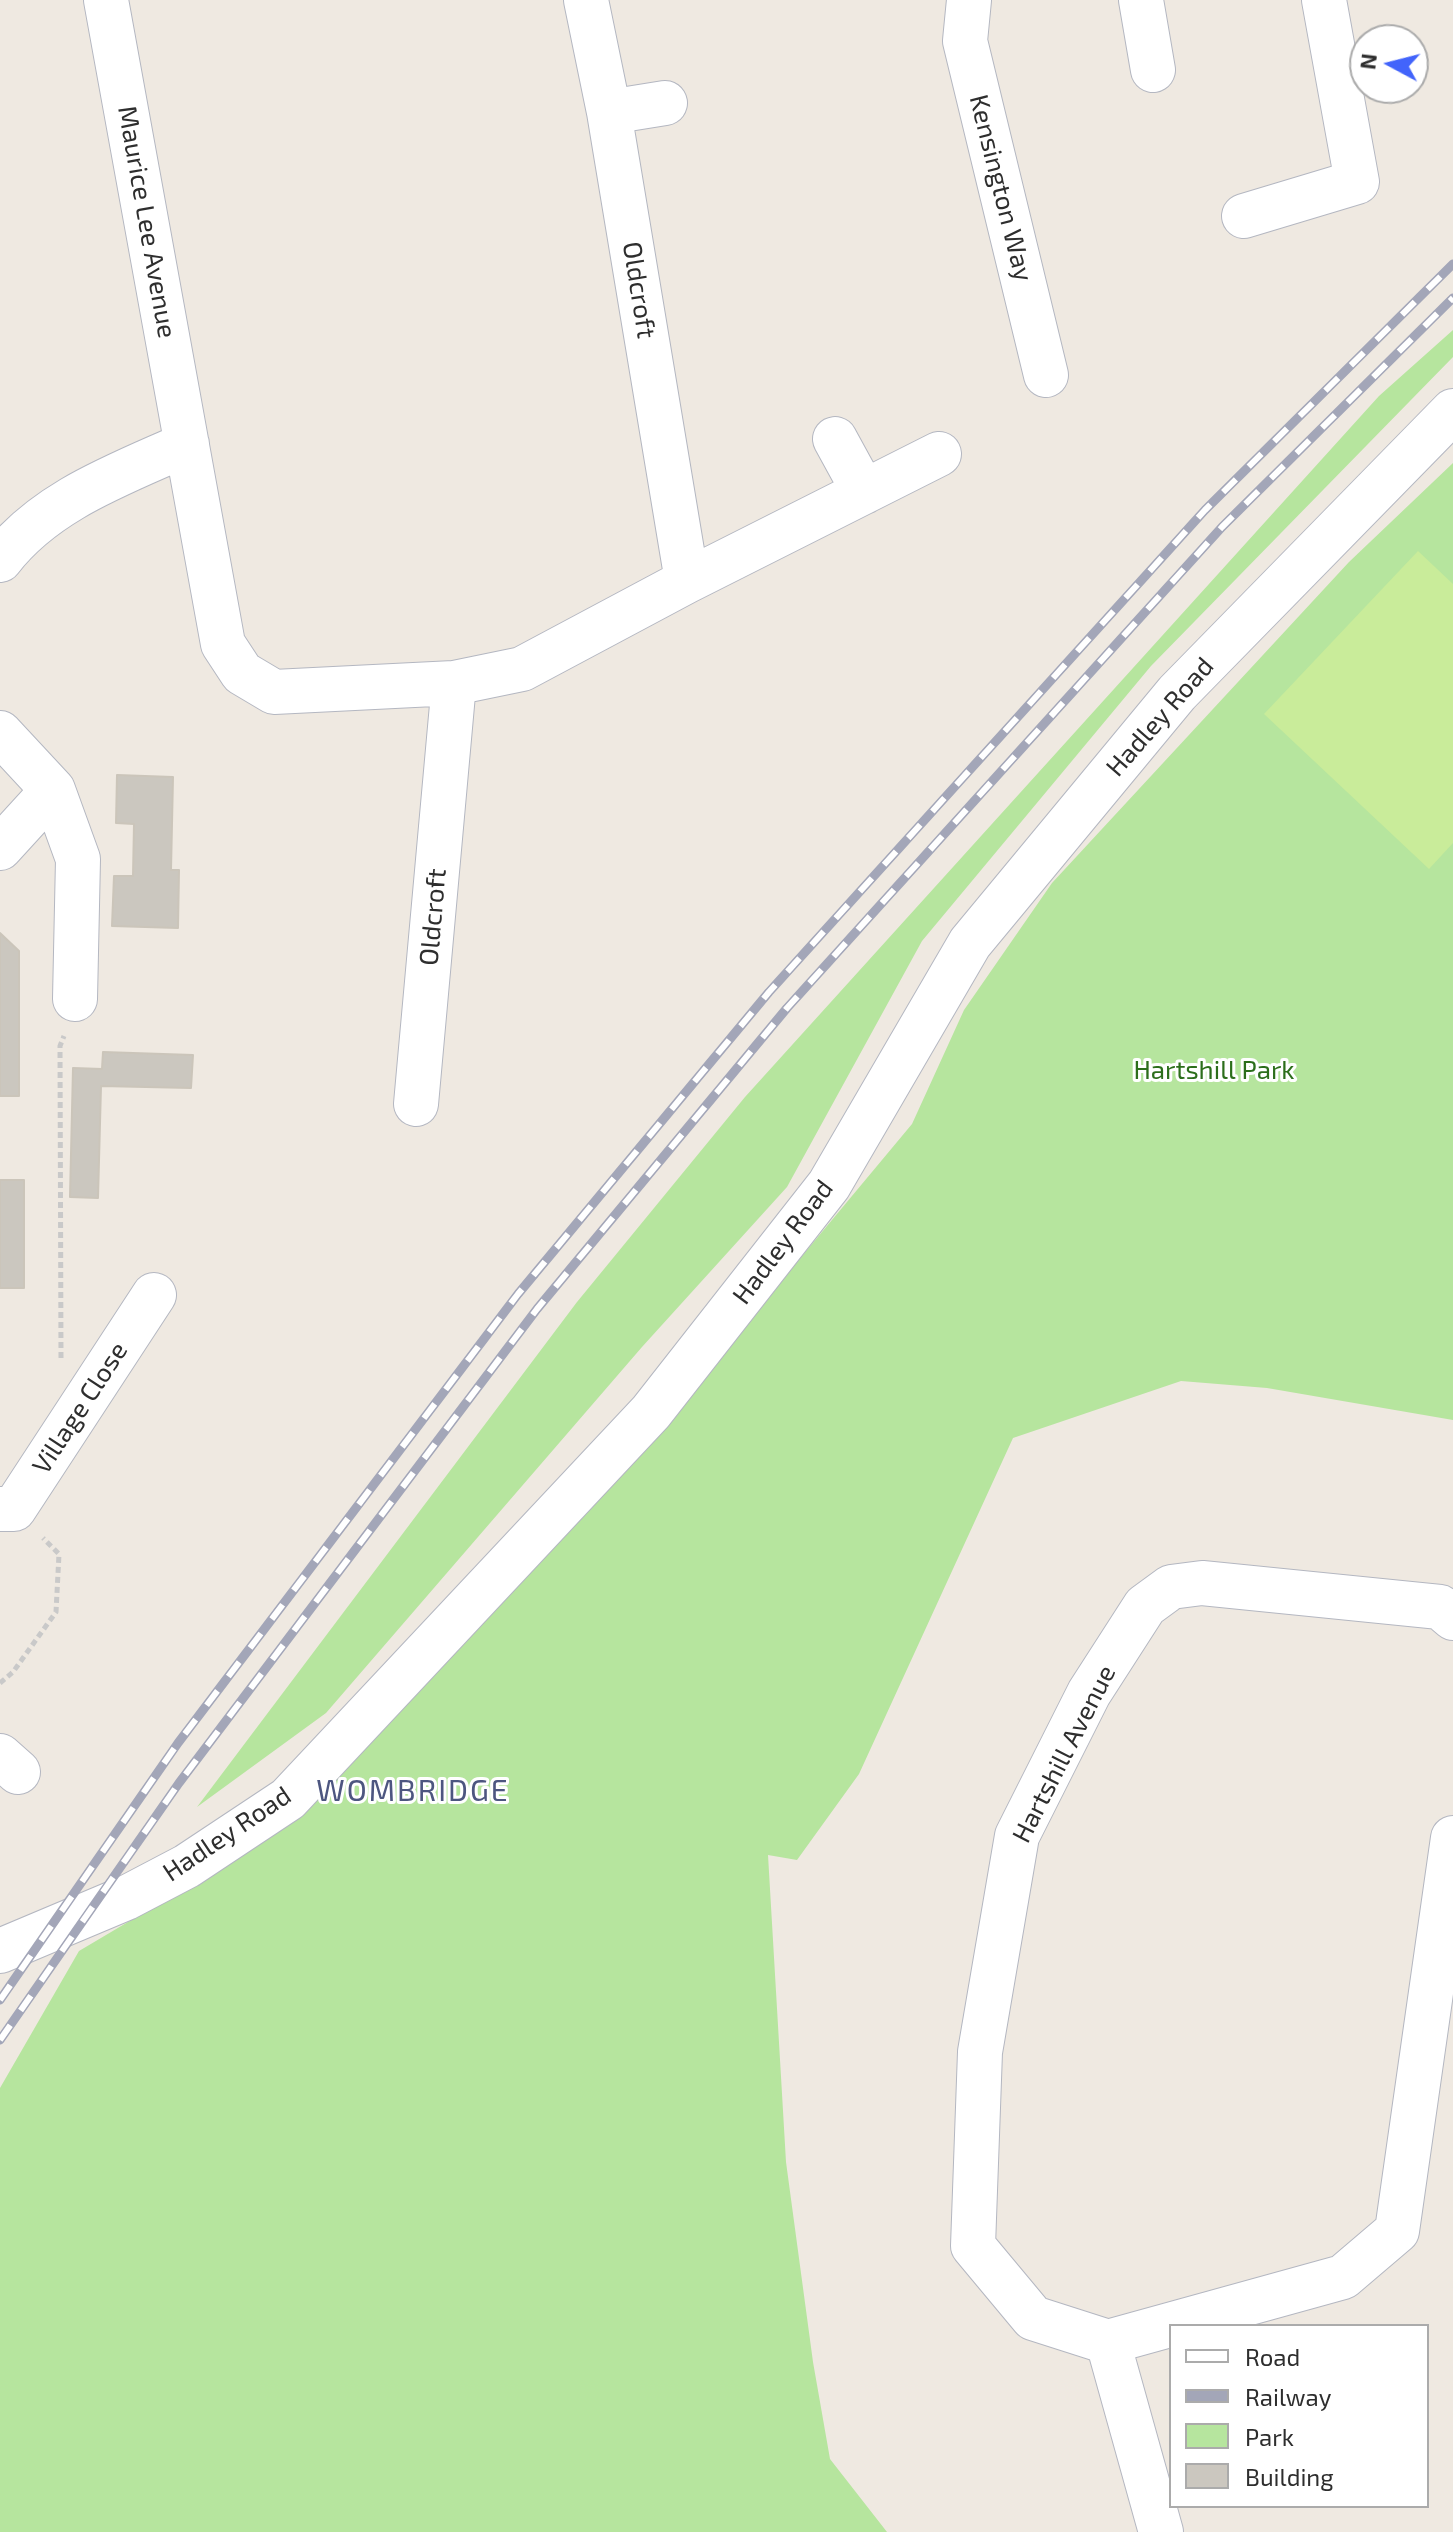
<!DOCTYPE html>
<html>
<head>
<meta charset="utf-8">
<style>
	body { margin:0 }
	#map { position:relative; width:1453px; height:2532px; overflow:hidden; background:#efe9e1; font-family:"Exo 2",sans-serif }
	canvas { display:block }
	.legend { position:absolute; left:1169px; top:2324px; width:260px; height:184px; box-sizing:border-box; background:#fff; border:2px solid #ababab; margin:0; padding:10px 14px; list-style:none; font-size:24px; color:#2e2e2e }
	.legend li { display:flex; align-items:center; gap:16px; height:40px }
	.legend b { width:40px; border:2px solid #ababab }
	.north { position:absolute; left:1349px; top:24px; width:80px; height:80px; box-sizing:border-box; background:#fff; border:2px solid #ababab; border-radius:50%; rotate:277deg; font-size:22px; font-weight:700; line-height:32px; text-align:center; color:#2e2e2e }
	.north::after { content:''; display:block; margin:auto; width:28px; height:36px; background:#4264fb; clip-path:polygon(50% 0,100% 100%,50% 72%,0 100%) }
</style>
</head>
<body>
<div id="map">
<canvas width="1453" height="2532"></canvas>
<ul class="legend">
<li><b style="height:10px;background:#fff"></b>Road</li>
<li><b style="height:10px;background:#a3a6b8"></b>Railway</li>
<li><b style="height:22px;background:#b6e59e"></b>Park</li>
<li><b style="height:22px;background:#cbc7bf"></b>Building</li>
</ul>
<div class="north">N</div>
</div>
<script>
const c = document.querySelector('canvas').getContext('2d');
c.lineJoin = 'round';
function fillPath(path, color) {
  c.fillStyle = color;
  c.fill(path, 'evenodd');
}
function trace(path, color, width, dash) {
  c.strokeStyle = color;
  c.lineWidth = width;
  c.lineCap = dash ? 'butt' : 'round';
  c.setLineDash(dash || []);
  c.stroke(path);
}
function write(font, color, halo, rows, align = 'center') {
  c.font = font + ' "Exo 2",sans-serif';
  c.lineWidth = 6;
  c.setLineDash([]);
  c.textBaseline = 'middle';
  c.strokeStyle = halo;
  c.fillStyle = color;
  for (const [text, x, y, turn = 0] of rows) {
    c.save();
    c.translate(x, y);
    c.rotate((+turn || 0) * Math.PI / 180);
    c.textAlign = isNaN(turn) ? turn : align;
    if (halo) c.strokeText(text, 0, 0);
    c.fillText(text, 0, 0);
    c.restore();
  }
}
const green = new Path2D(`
	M1453,330V357L1151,666L922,941L787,1187L642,1347L326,1713L197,1807L577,1302L745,1097L1379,396Z
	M1453,463V1420L1267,1388L1181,1381L1013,1438L859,1774L797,1860L768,1855L786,2162L813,2362L830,2459L887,2532H0V2088L79,1951L263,1842L591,1509L912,1124L964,1010L1052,883L1349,562Z`);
const pitch = new Path2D(`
	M1418,551L1453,584V843L1429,869L1264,714Z`);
const building = new Path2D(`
	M117,775L173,777L171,870H179L178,928L112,926L114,876H133L134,824L116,823Z
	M0,933L19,951V1096H0Z
	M103,1052L193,1055L191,1088L101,1086L98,1198L70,1197L73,1068L102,1069Z
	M0,1180H24V1288H0Z`);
const path = new Path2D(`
	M61,1358L60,1046L64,1036
	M0,1683L13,1672L56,1612L59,1554L43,1538`);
const minor = new Path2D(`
	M106,0L223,644L242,673L274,692L454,683L522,669L687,581L939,454
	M586,0L609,112L687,581
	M969,0L965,41L1046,375
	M1141,0L1153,70
	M609,112L665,103
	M1244,216L1357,182L1324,0
	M835,439L864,492
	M0,560C46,500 121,474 187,444
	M0,733L53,790L78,859L75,999
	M0,848L53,790
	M416,1104L454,683
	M0,1509H14L154,1295
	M1453,1618L1440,1607L1202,1583L1171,1587L1145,1606L1089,1693L1017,1836L980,2052L973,2246L1033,2318L1108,2342L1343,2277L1397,2231L1453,1838
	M0,1756L18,1772
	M0,1951L126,1898L187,1866L288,1799L651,1412L829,1185L970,943L1177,693L1453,411
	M1108,2342L1161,2532`);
const rail = new Path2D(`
	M0,2000L178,1743L518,1294L769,992L1205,510L1453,264
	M0,2040L179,1783L537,1309L787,1008L1222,527L1453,298`);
const streetNames = [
	["Kensington Way",1001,188,76],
	["Maurice Lee Avenue",147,222,80],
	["Oldcroft",639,290,81],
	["Hadley Road",1160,717,-49],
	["Oldcroft",433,917,-85],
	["Hadley Road",783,1242,-53],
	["Village Close",80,1408,-57],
	["Hartshill Avenue",1064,1754,-63],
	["Hadley Road",227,1834,-34]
];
const parkNames = [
	["Hartshill Park",1214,1070]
];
const quarterNames = [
	["WOMBRIDGE",413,1791]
];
fillPath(green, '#b6e59e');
fillPath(pitch, '#c9ec9a');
fillPath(building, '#cbc7bf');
trace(building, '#cbc5ba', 2);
trace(minor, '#b4b7c1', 46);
trace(path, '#c9c9c9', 5, [6, 4]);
trace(minor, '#fff', 44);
trace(rail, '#a3a6b8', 9);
trace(rail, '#fff', 6, [18]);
write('26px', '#2e2e2e', '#fff', streetNames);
write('26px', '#2c6e1b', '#fff', parkNames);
c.letterSpacing = '2px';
write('30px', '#4d5680', '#fff', quarterNames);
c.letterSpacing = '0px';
</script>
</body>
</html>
